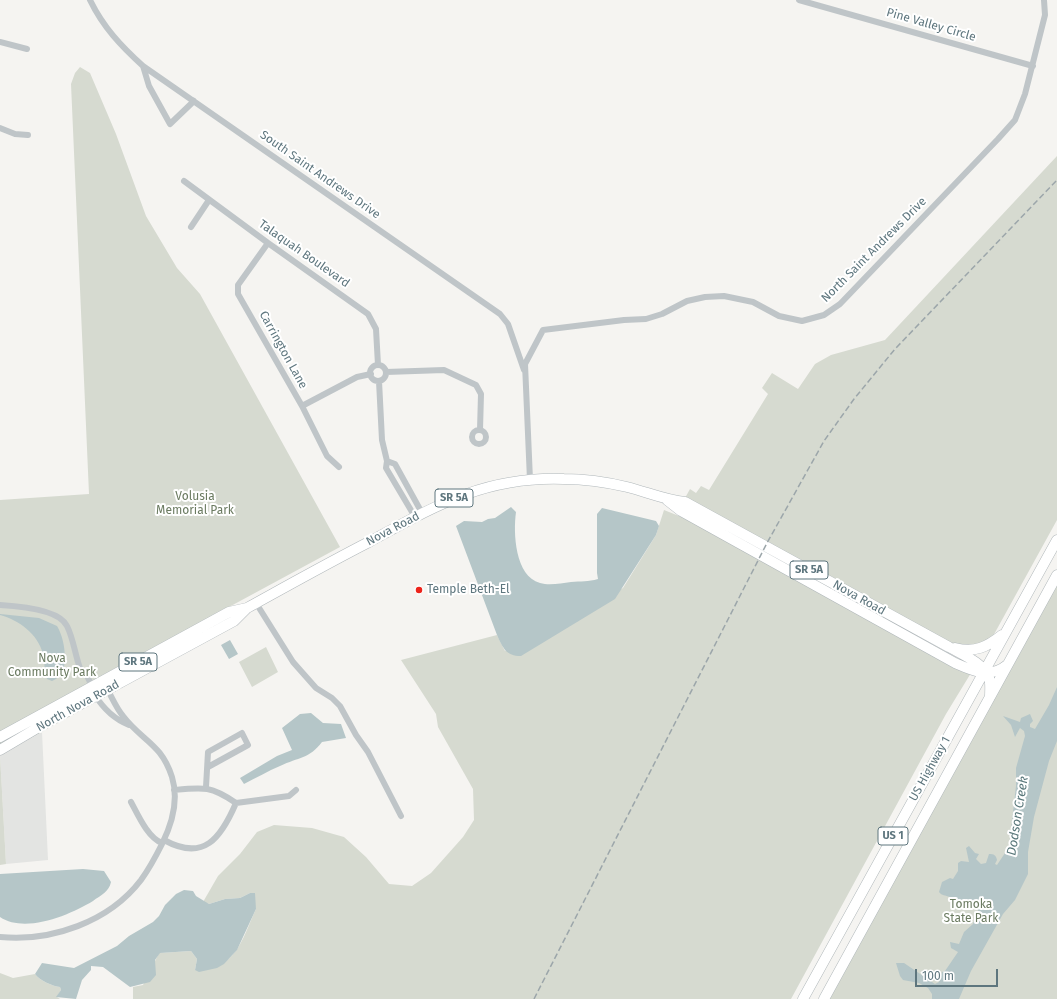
<!DOCTYPE html>
<html>
<head>
<meta charset="utf-8">
<style>
	body { margin:0 }
	#map { position:relative; width:1057px; height:999px; overflow:hidden; background:#f5f4f1; font-family:"Fira Sans",sans-serif }
	canvas { display:block }
	.scale { position:absolute; left:915px; top:969px; width:83px; height:18px; box-sizing:border-box; border:2px solid #5e767e; border-top:0; padding-left:5px; font-size:12px; line-height:14px; white-space:nowrap; color:#5e767e; -webkit-text-stroke:3px #fff; paint-order:stroke }
</style>
</head>
<body>
<div id="map">
<canvas width="1057" height="999"></canvas>
<div class="scale">100 m</div>
</div>
<script>
const c = document.querySelector('canvas').getContext('2d');
c.lineJoin = 'round';
function fillPath(path, color) {
  c.fillStyle = color;
  c.fill(path, 'evenodd');
}
function trace(path, color, width, dash) {
  c.strokeStyle = color;
  c.lineWidth = width;
  c.lineCap = dash ? 'butt' : 'round';
  c.setLineDash(dash || []);
  c.stroke(path);
}
function write(font, color, halo, rows, align = 'center') {
  c.font = font + ' "Fira Sans",sans-serif';
  c.lineWidth = 4;
  c.setLineDash([]);
  c.textBaseline = 'middle';
  c.strokeStyle = halo;
  c.fillStyle = color;
  for (const [text, x, y, turn = 0] of rows) {
    c.save();
    c.translate(x, y);
    c.rotate((+turn || 0) * Math.PI / 180);
    c.textAlign = isNaN(turn) ? turn : align;
    if (halo) c.strokeText(text, 0, 0);
    c.fillText(text, 0, 0);
    c.restore();
  }
}
const built = new Path2D(`
	M42,732L48,860L6,864L0,755Z`);
const green = new Path2D(`
	M80,67L90,73L116,134L146,216L177,268L200,294L340,547L105,674L114,692L0,755L6,864L0,865V500L89,494L71,84L75,73Z
	M1057,156V520L992,638L978,646L950,644L685,498L690,489L696,493L701,486L709,490L768,394L762,388L772,373L798,389L815,364L831,355L885,340Z
	M664,510L699,524L971,673L946,714L791,999H133V987L143,985L159,953L191,951L197,959L195,970C237,969 241,941 256,909L250,893L240,898L225,899L209,904L203,902L218,876L240,854L257,832L274,825L312,828L344,837L366,857L389,884L412,886L431,873L463,837L474,820L473,789L438,727L436,714L401,660L497,635L505,651L623,588L656,535Z
	M1057,575V999H824Z
	M266,647L278,672L252,687L239,662Z
	M0,973L13,978L35,974C39,980 52,986 60,987L61,990L57,997L60,999H0Z`);
const water = new Path2D(`
	M511,507L516,512C513,533 515,576 540,583C550,586 561,583 571,582C581,581 588,582 598,579L597,573V514L602,508L656,521L659,526L656,535L615,599L521,656C506,656 503,648 497,635L456,526L464,521L482,522L488,519L495,518Z
	M0,614L39,618L57,626C64,637 68,661 62,673C60,677 56,679 52,681L47,679C44,672 45,662 43,654C38,634 19,620 0,615Z
	M230,640L238,654L229,659L221,645Z
	M1057,687V741L1049,761L1034,817L1028,852V874L1015,900L1003,914L971,971L959,999H932V994L928,988L919,983L903,980L900,976L896,963H904L935,984L939,982L942,972L945,971L958,952L951,948L950,942L959,944L964,932L973,924L980,905L975,901C962,904 961,901 950,897C945,895 942,896 939,892L942,882L950,878L953,879L958,871V863L961,861L969,862L966,848L969,846L975,853L979,854L976,859L981,864L986,863L989,854C994,854 996,855 997,860L995,864L997,865L1009,847L1016,786V768L1025,736L1024,731L1020,728L1015,737L1011,725L1003,716L1020,722L1021,718L1030,714L1033,721L1030,724V727L1035,729L1049,705Z
	M311,713L323,723L341,724L346,738L322,742C309,759 299,757 280,766C268,771 256,778 244,784L240,778L277,756L292,750L282,728L300,714Z
	M83,869L104,871L111,882C109,892 101,895 93,901C70,915 25,934 0,917V874Z
	M184,890L193,891L196,896L209,904L225,899L240,898L250,893H255L256,909L237,950L224,964L217,968L199,972L195,970L197,959L191,951L160,953L155,960L156,975L150,982L130,987L103,967L91,966V970L82,980L76,999L56,997L61,990L60,987C52,986 39,980 35,974L42,963L74,968L117,946L129,936L153,922L159,916L165,905L176,894Z`);
const minor = new Path2D(`
	M90,0C103,27 121,46 143,66L500,314L508,324L524,370
	M799,0L1033,66
	M0,42L27,49
	M143,66L149,86L170,124L194,101
	M0,128L15,134L28,135
	M184,181L268,243L368,314L376,329L378,365
	M191,227L209,200
	M268,243L238,285V294L302,406L327,456L339,467
	M370 373a8 8 0 1 1 16 0a8 8 0 1 1-16 0Z
	M386,372L444,370L476,385L481,394L480,430
	M379,381L382,440L387,461L386,468L415,517
	M302,406L357,377L371,374
	M472 437a7 7 0 1 1 14 0a7 7 0 1 1-14 0Z
	M387,461L395,464L422,513
	M530,480L525,364L543,330L624,320L646,319L662,314L687,301L705,297L724,296L753,302L779,316L802,321L824,315L840,304L998,139L1015,120L1025,94L1045,15L1044,0
	M256,603L293,662L316,688L332,698L340,706L356,735L368,752L401,816
	M0,605C17,606 59,609 67,626C74,640 75,656 81,671L86,674L92,686
	M95,695C103,708 114,719 129,725
	M206,787L208,752L242,733L248,745L208,767
	M174,790C204,787 211,786 236,803L289,796L296,790
	M131,802C138,815 148,838 162,843
	M164,840C204,862 221,838 236,803
	M0,937C51,942 109,922 141,880C149,869 156,856 162,844C173,822 179,800 172,777C161,743 142,741 123,716C116,708 112,697 106,687`);
const primary = new Path2D(`
	M667,500L681,511L955,663C973,671 990,679 1007,665
	M955,648C975,653 987,647 1002,635
	M0,737L229,612L247,608
	M0,750L44,724L234,621L247,608C287,586 328,563 369,542C435,506 485,476 564,479C585,479 606,482 627,487C647,492 665,500 685,502L949,647C961,654 984,663 989,678C991,683 990,691 990,697
	M803,999L1057,540
	M824,999L1057,575`);
const rail = new Path2D(`
	M534,999L767,543L824,441L854,399L895,349L1057,180`);
const markers = [
	[419,590,4,"#ec231a"]
];
const shields = [
	[454,498,38],
	[809,570,38],
	[138,662,38],
	[893,836,30]
];
const shieldNames = [
	["SR 5A",454,498],
	["SR 5A",809,570],
	["SR 5A",138,662],
	["US 1",893,836]
];
const streetNames = [
	["Pine Valley Circle",931,25,16],
	["South Saint Andrews Drive",320,175,35],
	["North Saint Andrews Drive",874,250,-45],
	["Talaquah Boulevard",304,254,35],
	["Carrington Lane",283,350,61],
	["Nova Road",393,529,-28],
	["Nova Road",859,598,29],
	["North Nova Road",78,706,-29],
	["US Highway 1",930,769,-61]
];
const parkNames = [
	["Volusia",195,497],
	["Memorial Park",195,511],
	["Nova",52,659],
	["Community Park",52,673],
	["Tomoka",971,905],
	["State Park",971,919]
];
const poiNames = [
	["Temple Beth-El",427,590]
];
const waterNames = [
	["Dodson Creek",1018,816,-81]
];
fillPath(built, '#e3e4e2');
fillPath(green, '#d6dad0');
fillPath(water, '#b5c6c8');
trace(primary, '#b0b7ba', 11);
trace(minor, '#bfc5c8', 6);
trace(primary, '#fff', 10);
trace(rail, '#9ca6aa', 1.5, [6, 3]);
for (const [x, y, r, color] of markers) {
  const dot = new Path2D();
  dot.arc(x, y, r, 0, 2 * Math.PI);
  c.fillStyle = color;
  c.fill(dot);
  trace(dot, '#fff', 1.5);
}
for (const [x, y, w] of shields) {
  const box = new Path2D();
  box.roundRect(x - w / 2, y - 9, w, 18, 3);
  c.fillStyle = '#fff';
  c.fill(box);
  trace(box, '#5e767e', 1);
}
write('bold 11px', '#5e767e', null, shieldNames);
write('12px', '#5e767e', '#fff', streetNames);
write('12px', '#6b7b61', '#fff', parkNames);
write('12px', '#5e767e', '#fff', poiNames, 'left');
write('italic 13px', '#59777a', '#fff', waterNames);
</script>
</body>
</html>
